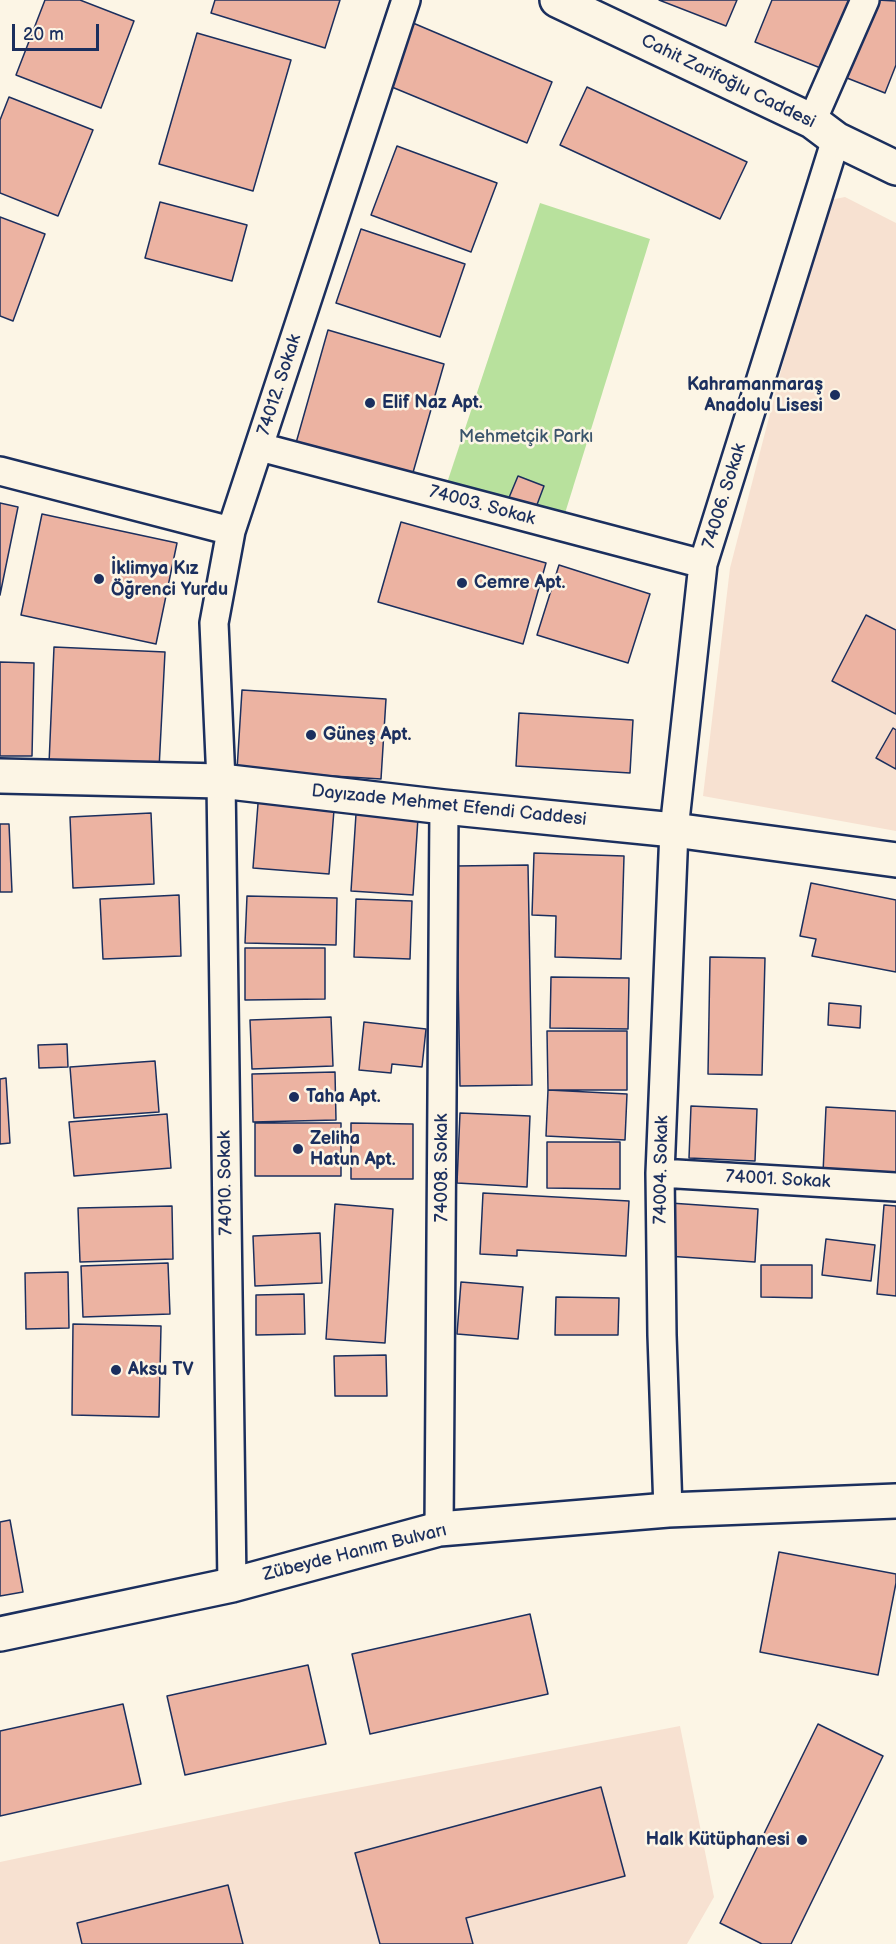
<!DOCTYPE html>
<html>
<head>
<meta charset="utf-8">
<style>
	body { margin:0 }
	#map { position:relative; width:896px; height:1944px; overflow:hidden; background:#fcf5e5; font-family:"Balsamiq Sans",sans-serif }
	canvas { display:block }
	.scale { position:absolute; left:12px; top:24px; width:87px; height:27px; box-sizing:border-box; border:3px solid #1b2f5e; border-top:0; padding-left:8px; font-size:18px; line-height:21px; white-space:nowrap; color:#1b2f5e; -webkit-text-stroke:4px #fcf5e5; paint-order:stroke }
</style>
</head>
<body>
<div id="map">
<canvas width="896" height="1944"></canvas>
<div class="scale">20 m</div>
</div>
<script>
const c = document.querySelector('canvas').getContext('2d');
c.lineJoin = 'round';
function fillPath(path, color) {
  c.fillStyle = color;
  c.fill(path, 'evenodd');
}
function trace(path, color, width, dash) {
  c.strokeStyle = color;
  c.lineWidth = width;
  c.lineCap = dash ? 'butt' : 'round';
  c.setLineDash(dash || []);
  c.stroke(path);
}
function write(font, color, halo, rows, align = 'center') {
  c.font = font + ' "Balsamiq Sans",sans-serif';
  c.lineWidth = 5;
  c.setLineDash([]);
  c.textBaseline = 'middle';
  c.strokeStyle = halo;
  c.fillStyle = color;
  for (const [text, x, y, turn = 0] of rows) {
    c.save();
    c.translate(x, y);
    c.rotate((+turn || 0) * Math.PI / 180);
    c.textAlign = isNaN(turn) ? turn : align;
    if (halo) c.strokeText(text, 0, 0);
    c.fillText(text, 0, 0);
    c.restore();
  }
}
const built = new Path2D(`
	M845,197L896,223V831L703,796L730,568L825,201Z
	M680,1726L714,1897L687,1944H0V1862L289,1801Z`);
const green = new Path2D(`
	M540,203L650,239L562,523L444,492Z`);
const building = new Path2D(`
	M45,0H80L134,21L101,108L16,75Z
	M215,0H340L325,48L211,13Z
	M659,0H737L726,26Z
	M772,0H850L823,69L755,42Z
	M877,0L896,1V65L885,93L847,78Z
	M413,23L552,82L527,143L387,85Z
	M197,33L291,60L253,191L159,164Z
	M587,87L747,162L720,219L560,145Z
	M9,97L93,130L58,216L0,193V120Z
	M397,146L497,183L471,252L371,215Z
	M160,202L247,225L232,281L145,258Z
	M0,217L45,234L13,321L0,316Z
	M361,229L465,264L440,337L336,303Z
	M328,330L444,364L412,476L296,443Z
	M518,476L544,486L535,510L508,500Z
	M0,503L18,507L0,595Z
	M42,514L177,543L156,644L21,615Z
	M401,522L546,563L523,644L378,602Z
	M559,565L650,594L628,663L537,635Z
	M866,615L896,630V714L832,681Z
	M54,647L165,652L159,769L49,764Z
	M0,662L34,663L32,756H0Z
	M242,690L386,699L381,779L237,770Z
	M519,713L633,720L630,773L516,766Z
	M893,728L896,730V769L876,758Z
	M259,791L335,797L329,874L253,868Z
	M151,813L154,884L73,888L70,817Z
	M356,814L418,818L413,895L351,891Z
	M0,824H9L12,892H0Z
	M534,853L624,856L621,959L555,957L556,916L532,915Z
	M528,865L532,1085L460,1086L456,866Z
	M811,883L896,900V972L812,956L816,939L800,936Z
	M179,895L181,956L103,959L100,899Z
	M247,896L337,898L336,945L245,943Z
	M356,899L412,901L410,959L354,957Z
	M245,948H325V999L245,1000Z
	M710,957L765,958L762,1075L708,1074Z
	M551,977L629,978L628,1029L550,1028Z
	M829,1003L861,1006L860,1028L828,1025Z
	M331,1017L333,1066L252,1069L250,1020Z
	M364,1022L426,1029L422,1067L392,1064L391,1073L359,1070Z
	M547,1031H627V1090H548Z
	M67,1044L68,1067L39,1068L38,1045Z
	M155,1061L159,1112L74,1118L70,1067Z
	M335,1072L336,1120L253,1122L252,1074Z
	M6,1078L10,1143L0,1144V1079Z
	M548,1090L627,1094L625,1140L546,1136Z
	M691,1106L757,1109L755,1161L689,1158Z
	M826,1107L896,1111V1177L823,1173Z
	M460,1113L530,1116L527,1187L457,1183Z
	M167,1114L171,1168L74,1176L69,1122Z
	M255,1123H341V1176H255Z
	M351,1123L413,1124V1179H351Z
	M547,1142H620V1189L547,1188Z
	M483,1193L629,1201L626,1256L517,1250V1256L480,1254Z
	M670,1203L758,1209L755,1262L667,1256Z
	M335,1204L393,1209L385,1343L326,1339Z
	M884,1205L896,1206V1296L877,1294Z
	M172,1206L173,1259L80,1262L78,1208Z
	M320,1233L322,1283L255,1286L253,1236Z
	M826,1239L875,1245L871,1281L822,1275Z
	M168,1263L170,1314L83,1317L81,1266Z
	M761,1265H812V1298L761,1297Z
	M68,1272L69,1328L26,1329L25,1273Z
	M461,1282L523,1287L518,1339L457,1334Z
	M304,1294L305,1334L256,1335V1295Z
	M556,1297L619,1298L618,1335H555Z
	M73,1324L161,1326L159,1417L72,1415Z
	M386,1355L387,1396H335L334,1356Z
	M10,1520L23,1592L0,1596V1522Z
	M779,1552L896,1574V1583L878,1675L760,1652Z
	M530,1614L548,1694L370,1734L352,1654Z
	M308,1665L326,1744L185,1775L167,1696Z
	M123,1704L141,1784L0,1816V1731Z
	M818,1724L883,1756L791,1944H762L720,1923Z
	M601,1787L625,1876L466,1918L473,1944H380L355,1853Z
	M228,1885L243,1944H82L77,1923Z`);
const street = new Path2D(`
	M812,121L865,0
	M260,447L703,564
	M0,471L231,531
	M660,1173L896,1187
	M668,1510L662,1335L660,1173L674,830L703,564L836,139
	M439,1529L444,807
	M232,1585L221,781L214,623L231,531L406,0`);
const secondary = new Path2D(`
	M557,0L812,121L836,139L896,168
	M0,776L221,781L444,807L674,830L896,860
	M0,1634L232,1585L439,1529L668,1510L896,1501`);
const markers = [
	[835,395,6,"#1b2f5e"],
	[370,403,6,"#1b2f5e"],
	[99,579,6,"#1b2f5e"],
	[462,583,6,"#1b2f5e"],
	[311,735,6,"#1b2f5e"],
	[294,1097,6,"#1b2f5e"],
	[298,1149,6,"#1b2f5e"],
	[116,1370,6,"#1b2f5e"],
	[802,1840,6,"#1b2f5e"]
];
const streetNames = [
	["Cahit Zarifoğlu Caddesi",728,82,26],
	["74012. Sokak",280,385,-72],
	["74006. Sokak",725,496,-73],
	["74003. Sokak",482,506,15],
	["Dayızade Mehmet Efendi Caddesi",449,806,6],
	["74008. Sokak",442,1168,-90],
	["74004. Sokak",662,1170,-89],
	["74001. Sokak",778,1180,3],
	["74010. Sokak",226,1183,-91],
	["Zübeyde Hanım Bulvarı",355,1553,-14]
];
const poiNames = [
	["Kahramanmaraş",823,385,"right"],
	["Anadolu Lisesi",823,406,"right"],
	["Elif Naz Apt.",382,403],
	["İklimya Kız",111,569],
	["Öğrenci Yurdu",111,590],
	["Cemre Apt.",474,583],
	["Güneş Apt.",323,735],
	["Taha Apt.",306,1097],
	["Zeliha",310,1139],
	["Hatun Apt.",310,1160],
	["Aksu TV",128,1370],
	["Halk Kütüphanesi",790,1840,"right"]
];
const parkNames = [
	["Mehmetçik Parkı",526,437]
];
fillPath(built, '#f7e1d1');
fillPath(green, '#b8e19d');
fillPath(building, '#ecb3a2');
trace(building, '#1b2f5e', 1.5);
trace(street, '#1b2f5e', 32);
trace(secondary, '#1b2f5e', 38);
trace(street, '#fcf5e5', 27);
trace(secondary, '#fcf5e5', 33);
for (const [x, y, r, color] of markers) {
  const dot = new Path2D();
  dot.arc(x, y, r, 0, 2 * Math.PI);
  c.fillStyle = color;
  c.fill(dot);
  trace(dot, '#fcf5e5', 2);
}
write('18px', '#1b2f5e', '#fcf5e5', streetNames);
write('bold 18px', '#1b2f5e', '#fcf5e5', poiNames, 'left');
write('18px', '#3a536b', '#fcf5e5', parkNames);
</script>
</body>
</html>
